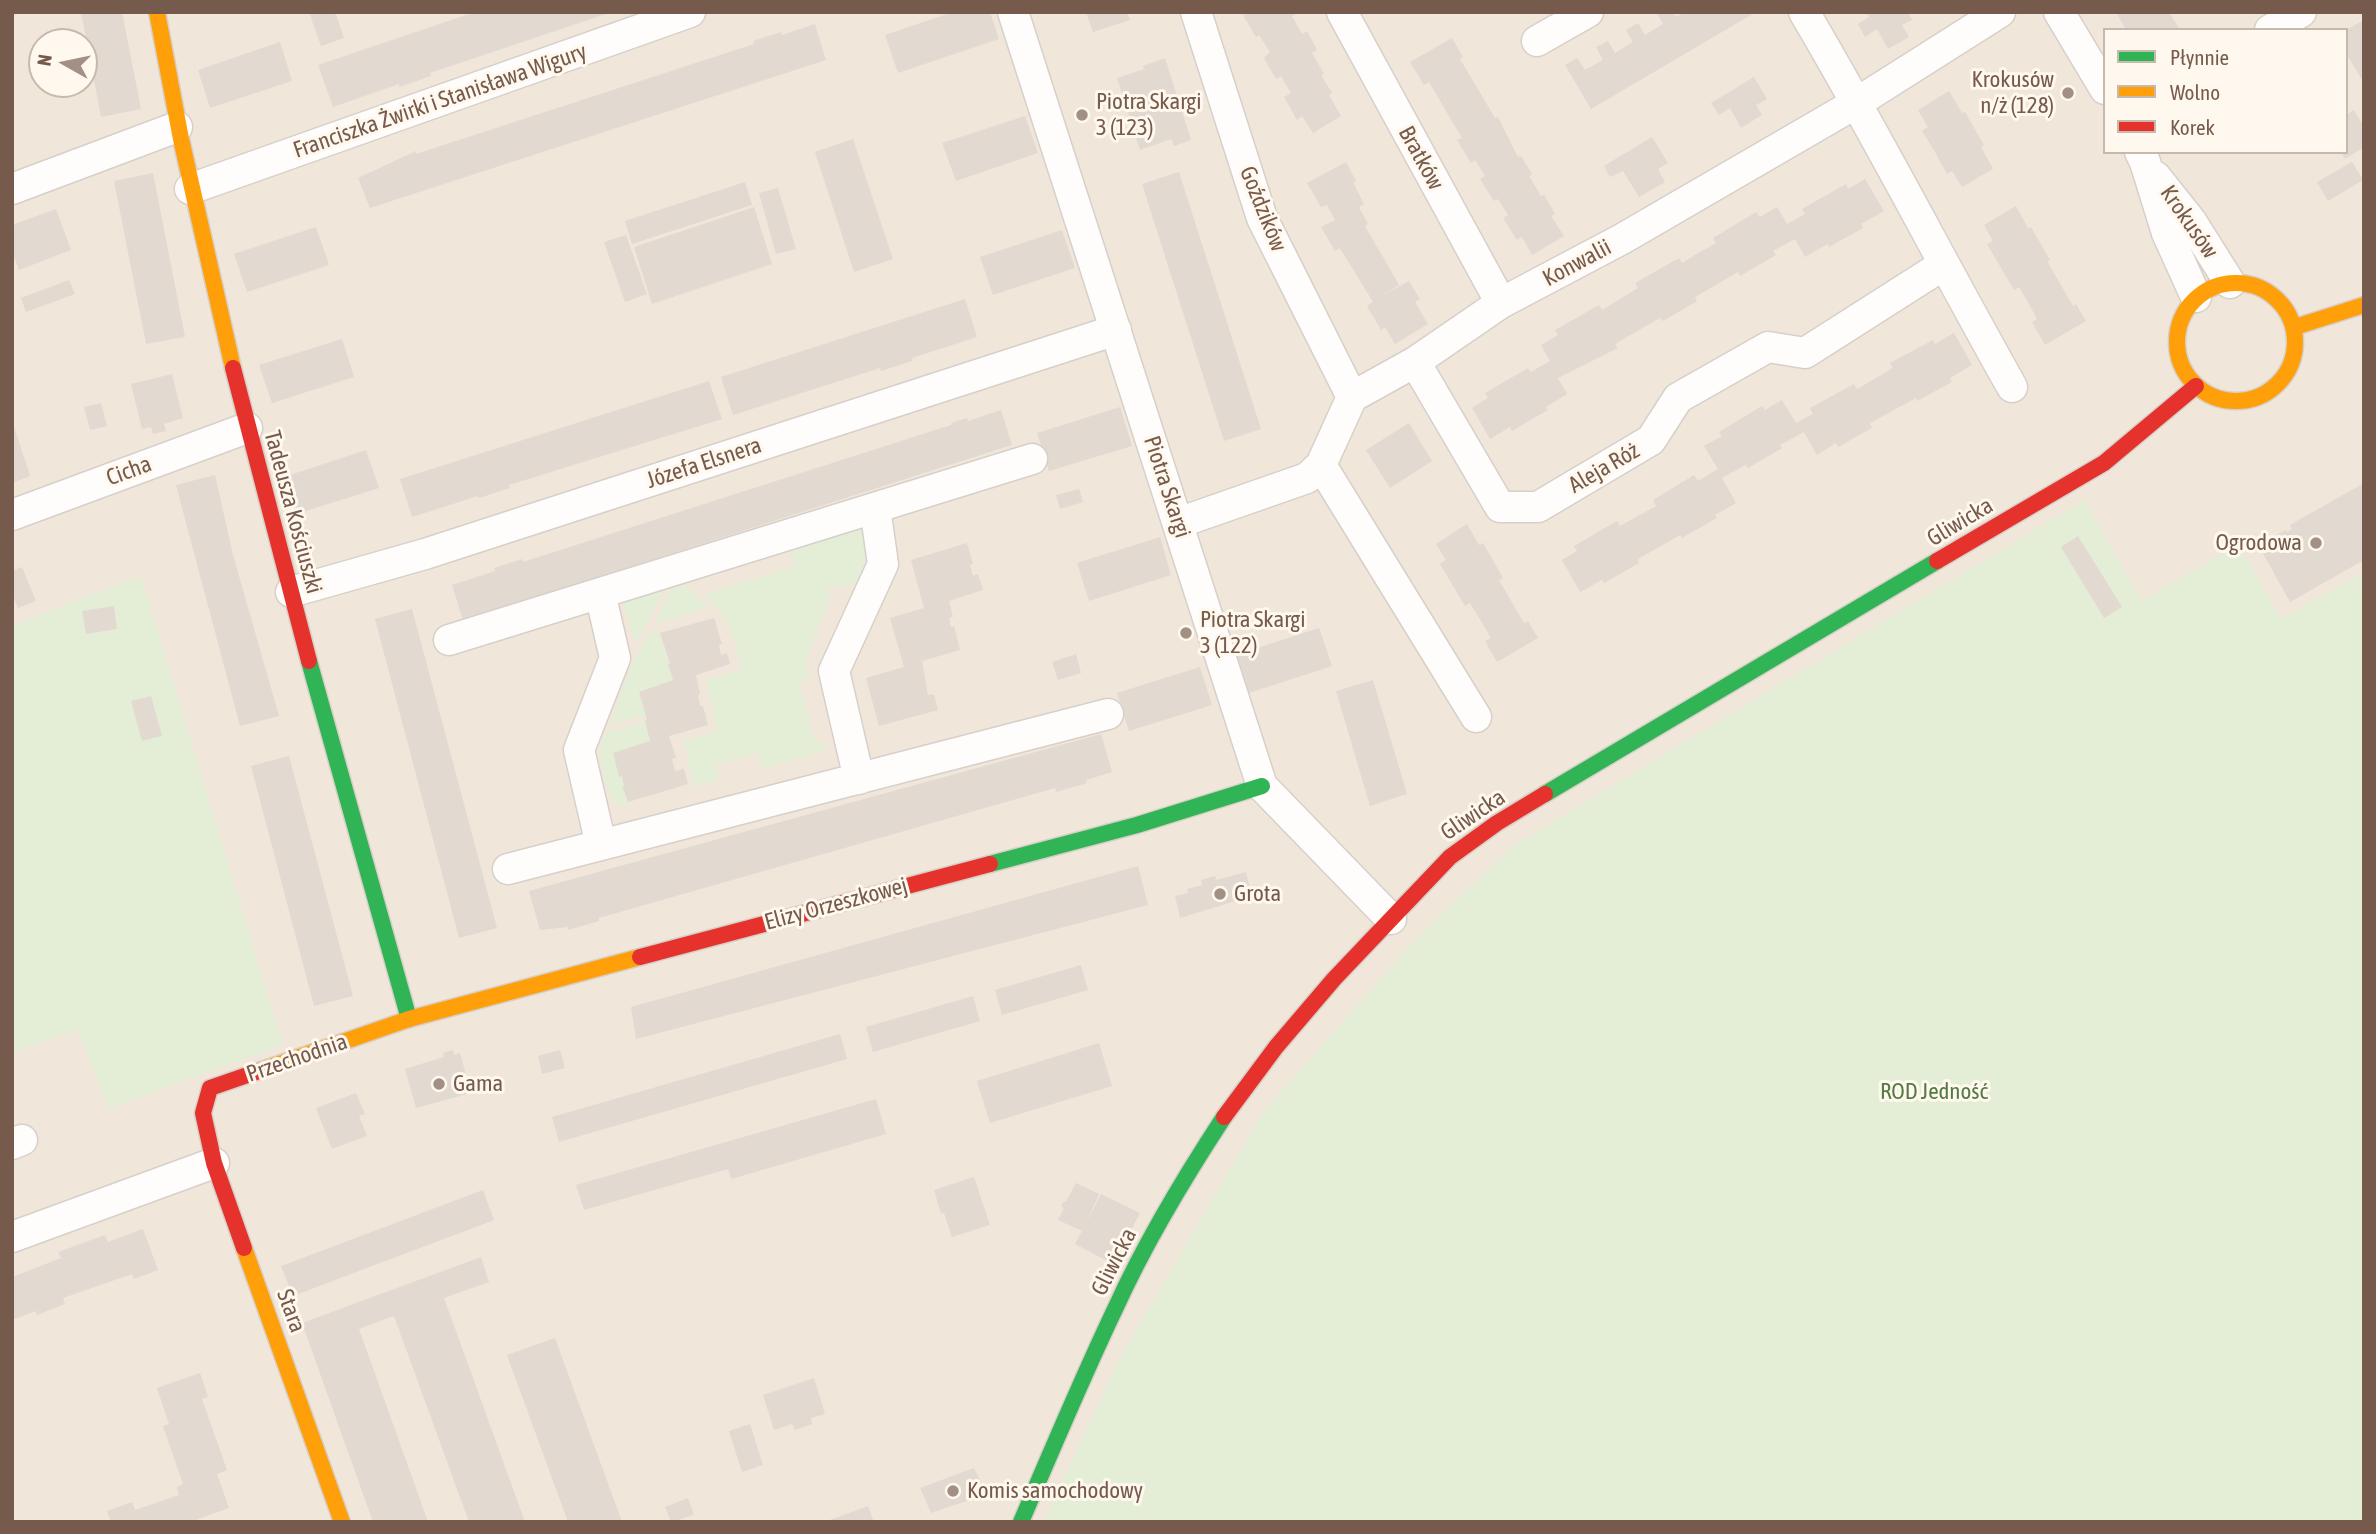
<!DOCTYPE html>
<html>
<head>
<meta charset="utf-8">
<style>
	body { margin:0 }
	#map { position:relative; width:2376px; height:1534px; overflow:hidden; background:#f7f3ec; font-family:"Asap Condensed",sans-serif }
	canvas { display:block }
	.frame { position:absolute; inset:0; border:14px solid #765b4c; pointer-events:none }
	.legend { position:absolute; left:2103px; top:28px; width:245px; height:126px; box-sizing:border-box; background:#fff8ee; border:2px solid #c8b9ad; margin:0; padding:9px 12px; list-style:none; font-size:21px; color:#765b4c }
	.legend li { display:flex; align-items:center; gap:14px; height:35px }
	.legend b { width:35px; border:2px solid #c8b9ad }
	.north { position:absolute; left:28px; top:28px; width:70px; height:70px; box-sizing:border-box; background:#fff8ee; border:2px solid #c8b9ad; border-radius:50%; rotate:279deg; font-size:19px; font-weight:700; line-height:28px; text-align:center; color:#765b4c }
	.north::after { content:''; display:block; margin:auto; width:24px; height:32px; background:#a39084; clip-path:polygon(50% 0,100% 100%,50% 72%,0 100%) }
</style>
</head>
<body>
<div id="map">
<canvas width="2376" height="1534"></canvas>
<div class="frame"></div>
<ul class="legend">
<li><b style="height:9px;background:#30b455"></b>Płynnie</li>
<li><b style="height:9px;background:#ff9f0a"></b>Wolno</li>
<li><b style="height:9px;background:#e5322d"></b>Korek</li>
</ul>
<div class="north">N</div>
</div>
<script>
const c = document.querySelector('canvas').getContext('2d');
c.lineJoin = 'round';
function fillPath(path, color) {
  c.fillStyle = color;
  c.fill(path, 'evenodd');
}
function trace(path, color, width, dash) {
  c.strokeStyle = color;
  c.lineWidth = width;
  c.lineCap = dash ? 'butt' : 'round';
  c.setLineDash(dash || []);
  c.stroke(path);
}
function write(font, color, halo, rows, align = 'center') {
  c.font = font + ' "Asap Condensed",sans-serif';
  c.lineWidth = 6;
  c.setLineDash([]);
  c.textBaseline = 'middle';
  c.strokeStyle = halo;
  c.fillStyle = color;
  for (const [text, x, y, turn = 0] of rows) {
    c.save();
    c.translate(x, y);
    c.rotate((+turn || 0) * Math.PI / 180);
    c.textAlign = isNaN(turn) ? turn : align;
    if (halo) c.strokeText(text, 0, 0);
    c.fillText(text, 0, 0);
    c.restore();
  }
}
const residential = new Path2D(`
	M12,12H2364V572L2281,619L2238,545L2142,601L2090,511L2086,500L1264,1111L1120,1358L1044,1522H12ZM2105,30H2346V152H2105ZM42,42H84V84H42Z`);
const green = new Path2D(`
	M2086,499L2090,511L2142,601L2238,544L2281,619L2364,572V1522H1044L1120,1358L1264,1111L1415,940L1513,846Z
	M863,523L874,548L860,580L850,585L828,588L830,603L825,604L827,613L821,614L823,624L817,625L819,634L813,635L815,645L808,646L810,655L804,656L809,680L799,682L815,742L824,741L825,751L762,769L757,753L715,765L719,780L694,787L683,741L718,731L706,680L742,670L729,624L705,594L795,566L788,540Z
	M141,576L283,1045L108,1109L78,1030L12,1053V625Z
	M670,582L637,641H634L622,598Z
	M676,582H680L706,603V606L704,609L656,623L655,621Z
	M657,630L660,634L673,680L639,692L646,715L609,725L632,664L650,632Z
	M645,721L650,741L613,753L630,805C625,805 622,806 618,805C608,801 600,762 600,751C600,745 602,739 604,734Z`);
const building = new Path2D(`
	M81,12H122L141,109L101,117Z
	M309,12H335L344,38L321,46Z
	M475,12L609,13L430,73L431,76L399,87V84L333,107L318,65Z
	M953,12H990L999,39L898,73L885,35Z
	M1086,12H1127L1130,20L1093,32Z
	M1248,12H1294L1295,14L1292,16L1302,34L1307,31L1317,50L1312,53L1324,74L1321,75L1332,93L1329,95L1341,116L1313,133L1302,116L1297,120L1284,97L1291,93L1281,76L1276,79L1264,58L1270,52L1259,35L1256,37L1243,15Z
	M1656,12H1673L1676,17L1684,12H1756L1591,109L1565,65L1577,58L1585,70L1603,60L1596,47L1608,41L1615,53L1633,42L1626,30L1638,23L1645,35L1663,24Z
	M1866,12H1908L1912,20L1902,25L1909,37L1888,49L1877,29L1865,37L1858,24L1869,17Z
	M2116,12H2169L2180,30H2126Z
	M2364,20V83L2346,53V30Z
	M815,24L826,60L370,208L358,178L416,151V154L754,44L753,41L781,32L782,35Z
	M1452,38L1463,57L1460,59L1495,118L1498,117L1518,157L1521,156L1532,174L1529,176L1541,196L1544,195L1555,214L1551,216L1564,236L1532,255L1522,237L1517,240L1503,218L1508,215L1498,199L1494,201L1480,179L1485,176L1475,160L1471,163L1457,140L1462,138L1429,82L1424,85L1410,62Z
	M280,42L292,81L210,108L198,70Z
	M1165,58L1191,140L1174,146L1171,139L1140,150L1117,78L1144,69L1143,66Z
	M1754,77L1767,99L1756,105L1762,115L1741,128L1730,108L1719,115L1711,103Z
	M1949,91L1962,113L1965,112L1984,145L1981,147L1993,169L1962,187L1952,171L1947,174L1935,152L1922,131L1928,127L1918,110Z
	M2354,110L2364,127V147L2345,159L2341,152H2346V115Z
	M1025,116L1038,153L956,181L942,143Z
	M1652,137L1668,163L1658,169L1665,182L1639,197L1623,171L1610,177L1604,166Z
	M853,139L893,259L854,272L815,152Z
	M1346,162L1356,181L1353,182L1364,204L1359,207L1368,224L1365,226L1399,285L1377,298L1409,281L1420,299L1415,302L1428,324L1395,344L1385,327L1381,330L1367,306L1373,302L1340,248L1335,251L1321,227L1335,220L1327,205L1321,207L1307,183Z
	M2352,162L2363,180L2328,201L2317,182Z
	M1179,172L1261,429L1224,441L1142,184Z
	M153,173L185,337L146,344L114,181Z
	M1865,179L1884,211L1861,224L1863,228L1829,247L1828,244L1805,257L1795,239L1773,251L1776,255L1740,276L1738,272L1695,297L1697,301L1663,321L1660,318L1615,344L1618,348L1558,378L1567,394L1546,407L1548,410L1532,419L1512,431L1510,427L1490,439L1472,408L1488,398L1485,393L1528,368L1531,372L1550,361L1541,345L1558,335L1555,330L1599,305L1602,310L1638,288L1635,283L1679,258L1682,263L1698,253L1716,243L1713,238L1756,212L1760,217L1777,207L1787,224L1805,214L1802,209L1846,184L1848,189Z
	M745,182L752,205L632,244L625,221Z
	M778,188L796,249L776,254L759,193Z
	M2016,206L2028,228L2031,227L2050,260L2047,261L2073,306L2076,304L2086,321L2045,345L2032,322L2037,319L2028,302L2019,287L2014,290L1987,244L1993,241L1984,225Z
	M754,207L772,264L652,304L634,247Z
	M56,209L71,250L19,270L12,251V225Z
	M316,227L329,265L247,292L234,254Z
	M1062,230L1075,268L993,295L980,257Z
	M626,235L647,294L625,302L604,242Z
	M69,280L75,294L26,312L21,298Z
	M965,299L977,337L912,358V361L881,371L880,368L733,415L721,377Z
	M1954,333L1972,365L1950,378L1952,382L1917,401L1916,398L1870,423L1872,428L1838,447L1836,443L1817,455L1804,432L1780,445L1782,448L1748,468L1746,465L1722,478L1736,503L1715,515L1717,518L1682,538L1680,535L1638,559L1639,563L1604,583L1602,580L1580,592L1562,560L1577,551L1574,546L1617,521L1620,526L1656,506L1653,500L1694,475L1698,481L1718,469L1704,446L1722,436L1719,432L1762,406L1765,410L1782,400L1796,423L1813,414L1810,408L1854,384L1857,389L1893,368L1890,363L1933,340L1935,344Z
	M342,339L354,377L272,403L259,365Z
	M172,374L183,418L164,424L166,431L153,434L151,427L142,429L131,384Z
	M709,381L722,419L509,485L510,488L479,498L478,496L412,517L400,479Z
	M101,403L107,426L90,430L84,407Z
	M1120,407L1132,446L1049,471L1037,433Z
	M1001,410L1012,445L463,620L452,585L495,571L494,568L522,559L523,562L951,425V423L967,418L968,421Z
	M13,423L30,476L12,483V423Z
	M1409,423L1432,461L1390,488L1366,450Z
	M366,450L379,488L296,514L284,477Z
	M215,475L233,555L279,716L240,726L176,485Z
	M2364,483V560L2290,602L2260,548L2278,538L2276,535L2286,530L2287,532L2292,529L2290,525Z
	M1079,489L1083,502L1060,509L1056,495Z
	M1467,524L1479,545L1483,543L1503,578L1499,580L1524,623L1528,621L1538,638L1497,662L1485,641L1491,638L1481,621L1470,603L1465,606L1440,564L1446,560L1436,544Z
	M2078,536L2122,607L2104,618L2061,547Z
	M1160,537L1171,575L1089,601L1077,563Z
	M967,543L973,564L970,565L973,576L978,574L983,590L949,601L953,617L949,618L951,627L954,626L960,650L922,661L928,695L934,694L938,710L879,726L866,678L904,667L890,618L924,608L911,560Z
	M22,567L36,601L18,608L12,594V571Z
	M114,606L117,629L86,634L82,611Z
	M412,609L497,928L459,938L375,619Z
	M714,618L722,644L719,645L721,655L727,653L730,664L696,675L700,694L698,695L700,706H703L708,725L669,736L676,758L672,759L675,771L684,769L688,784L628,802L622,786H624L622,776L619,777L613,753L650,741L645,721L647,720L639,692L673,680L668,664L670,663L660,633Z
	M1319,628L1332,666L1249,693L1236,655Z
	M1076,654L1081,673L1058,680L1052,662Z
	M1200,667L1212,705L1129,731L1117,693Z
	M1373,680L1407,794L1370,806L1336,691Z
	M151,696L162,736L142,741L131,701Z
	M1101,734L1112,772L1086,780L1087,783L1056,792L1055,788L599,918V921L568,930V927L540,930L529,891Z
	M289,756L353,996L314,1006L251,766Z
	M1138,866L1148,905L636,1039L631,1007Z
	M1246,872L1252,896L1180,918L1175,896L1188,893L1187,889L1202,885L1201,880L1215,876L1216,880Z
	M1081,965L1088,990L1002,1015L995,990Z
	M973,996L980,1021L873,1052L866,1027Z
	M840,1034L847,1059L559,1142L552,1117Z
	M1099,1043L1112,1086L990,1123L977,1081Z
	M453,1050L454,1055L460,1053L471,1093L416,1108L405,1069L444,1057L443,1053Z
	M560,1050L565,1068L542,1074L538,1056Z
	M356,1093L365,1114L359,1116L367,1136L332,1149L316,1108Z
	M876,1099L886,1134L731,1179L728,1169L584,1210L576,1185Z
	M974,1177L990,1225L952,1237L944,1213L941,1214L934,1190Z
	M1076,1183L1099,1194L1085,1225L1101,1194L1140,1213L1113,1264L1075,1244L1082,1231L1058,1220L1064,1208L1061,1206L1064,1201L1066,1202Z
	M483,1190L494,1220L293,1296L281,1266Z
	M143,1229L158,1270L134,1279L132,1274L63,1298L65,1304L37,1315L36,1311L12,1320V1277L61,1258L58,1252L105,1235L108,1242Z
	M481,1257L489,1282L444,1298L525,1522H469L394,1316L359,1329L428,1522H373L302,1323Z
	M555,1338L622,1522H568L507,1355Z
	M200,1373L208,1397L202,1399L227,1470L217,1474L229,1508L190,1522H111L107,1511L132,1502L135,1510L179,1495L177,1487L183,1484L163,1426L169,1424L157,1388Z
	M814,1378L825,1414L811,1418L812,1424L795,1430L792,1424L774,1430L763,1395Z
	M750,1424L763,1465L742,1472L729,1431Z
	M974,1468L987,1494L931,1513L920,1488Z
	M688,1498L694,1515L671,1522L665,1507Z
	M868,1506L874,1522H827V1521Z`);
const street = new Path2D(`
	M1013,12L1262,786L1391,919
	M1196,12L1262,218L1352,397
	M1342,12L1501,303
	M1804,12C1877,135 1942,263 2012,387
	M2059,12L2105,89
	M2270,30L2301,12
	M1537,41L1588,12
	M2140,152L2145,162L2167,233L2196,297
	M2156,177L2191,221L2230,283
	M12,189L177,127
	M190,189L690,12
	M1415,362L1500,507H1538L1651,440L1678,398L1768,347L1805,353L1943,265
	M1321,465L1476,717
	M12,515L247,428
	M1178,523L1307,478L1321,465L1352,397L1415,362L1501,303L1622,239L1858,102L2000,12
	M291,592L425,554L1116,330
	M600,593L615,658L579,750L601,845
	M449,640L1032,459
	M859,779L834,671L883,564L875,508
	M508,869L1108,714
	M12,1144L22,1140
	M12,1237L214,1163`);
const fast = new Path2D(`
	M309,661L409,1019
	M1545,794L1937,561
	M990,864L1137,825L1262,786
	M1021,1522C1052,1450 1082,1378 1116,1307C1146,1241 1184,1178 1224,1117`);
const slow = new Path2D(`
	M157,12L181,139L233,368
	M2177 342a59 59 0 1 1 118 0a59 59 0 1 1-118 0Z
	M2295,327L2364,305
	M259,1071L409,1019L640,957
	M244,1248L342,1522`);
const jam = new Path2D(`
	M233,368L309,661
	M1937,561L2104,463L2196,386
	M640,957L990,864
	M1224,1117L1276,1047L1334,979L1450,857L1497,823L1545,794
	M244,1248L214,1163L203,1113L210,1088L259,1071`);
const markers = [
	[2068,93,7,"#a39084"],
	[1082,115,7,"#a39084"],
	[2316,543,7,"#a39084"],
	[1186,633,7,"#a39084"],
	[1220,894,7,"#a39084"],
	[439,1084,7,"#a39084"],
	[953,1491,7,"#a39084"]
];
const poiNames = [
	["Krokusów",2054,80,"right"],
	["n/ż (128)",2054,106,"right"],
	["Piotra Skargi",1096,102],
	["3 (123)",1096,128],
	["Ogrodowa",2302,543,"right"],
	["Piotra Skargi",1200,620],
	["3 (122)",1200,646],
	["Grota",1234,894],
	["Gama",453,1084],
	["Komis samochodowy",967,1491]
];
const streetNames = [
	["Franciszka Żwirki i Stanisława Wigury",440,101,-19],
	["Bratków",1421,158,61],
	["Goździków",1263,209,68],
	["Krokusów",2189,222,55],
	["Konwalii",1577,263,-28],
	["Józefa Elsnera",704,463,-18],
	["Aleja Róż",1604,468,-30],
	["Cicha",129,471,-20],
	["Piotra Skargi",1167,487,72],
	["Tadeusza Kościuszki",293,512,75],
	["Gliwicka",1960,522,-31],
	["Gliwicka",1473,815,-34],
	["Elizy Orzeszkowej",836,904,-15],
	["Przechodnia",297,1058,-19],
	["Gliwicka",1114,1262,-63],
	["Stara",291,1311,70]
];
const parkNames = [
	["ROD Jedność",1934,1092]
];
fillPath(residential, '#f0e6da');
fillPath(green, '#e4eed7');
fillPath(building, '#e2d9d1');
trace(street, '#d7d0ca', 33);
trace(fast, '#d7d0c8', 19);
trace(slow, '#d7d0c8', 19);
trace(jam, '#d7d0c8', 19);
trace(street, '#fefdfc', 30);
trace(fast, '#30b455', 16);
trace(slow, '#ff9f0a', 16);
trace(jam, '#e5322d', 16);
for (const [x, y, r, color] of markers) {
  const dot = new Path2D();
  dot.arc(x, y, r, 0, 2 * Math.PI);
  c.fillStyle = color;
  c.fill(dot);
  trace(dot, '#fff8ee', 2.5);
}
write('23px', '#765b4c', '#fff8ee', poiNames, 'left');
write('23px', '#765b4c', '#fff8ee', streetNames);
write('23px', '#547b44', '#fff8ee', parkNames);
</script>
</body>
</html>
